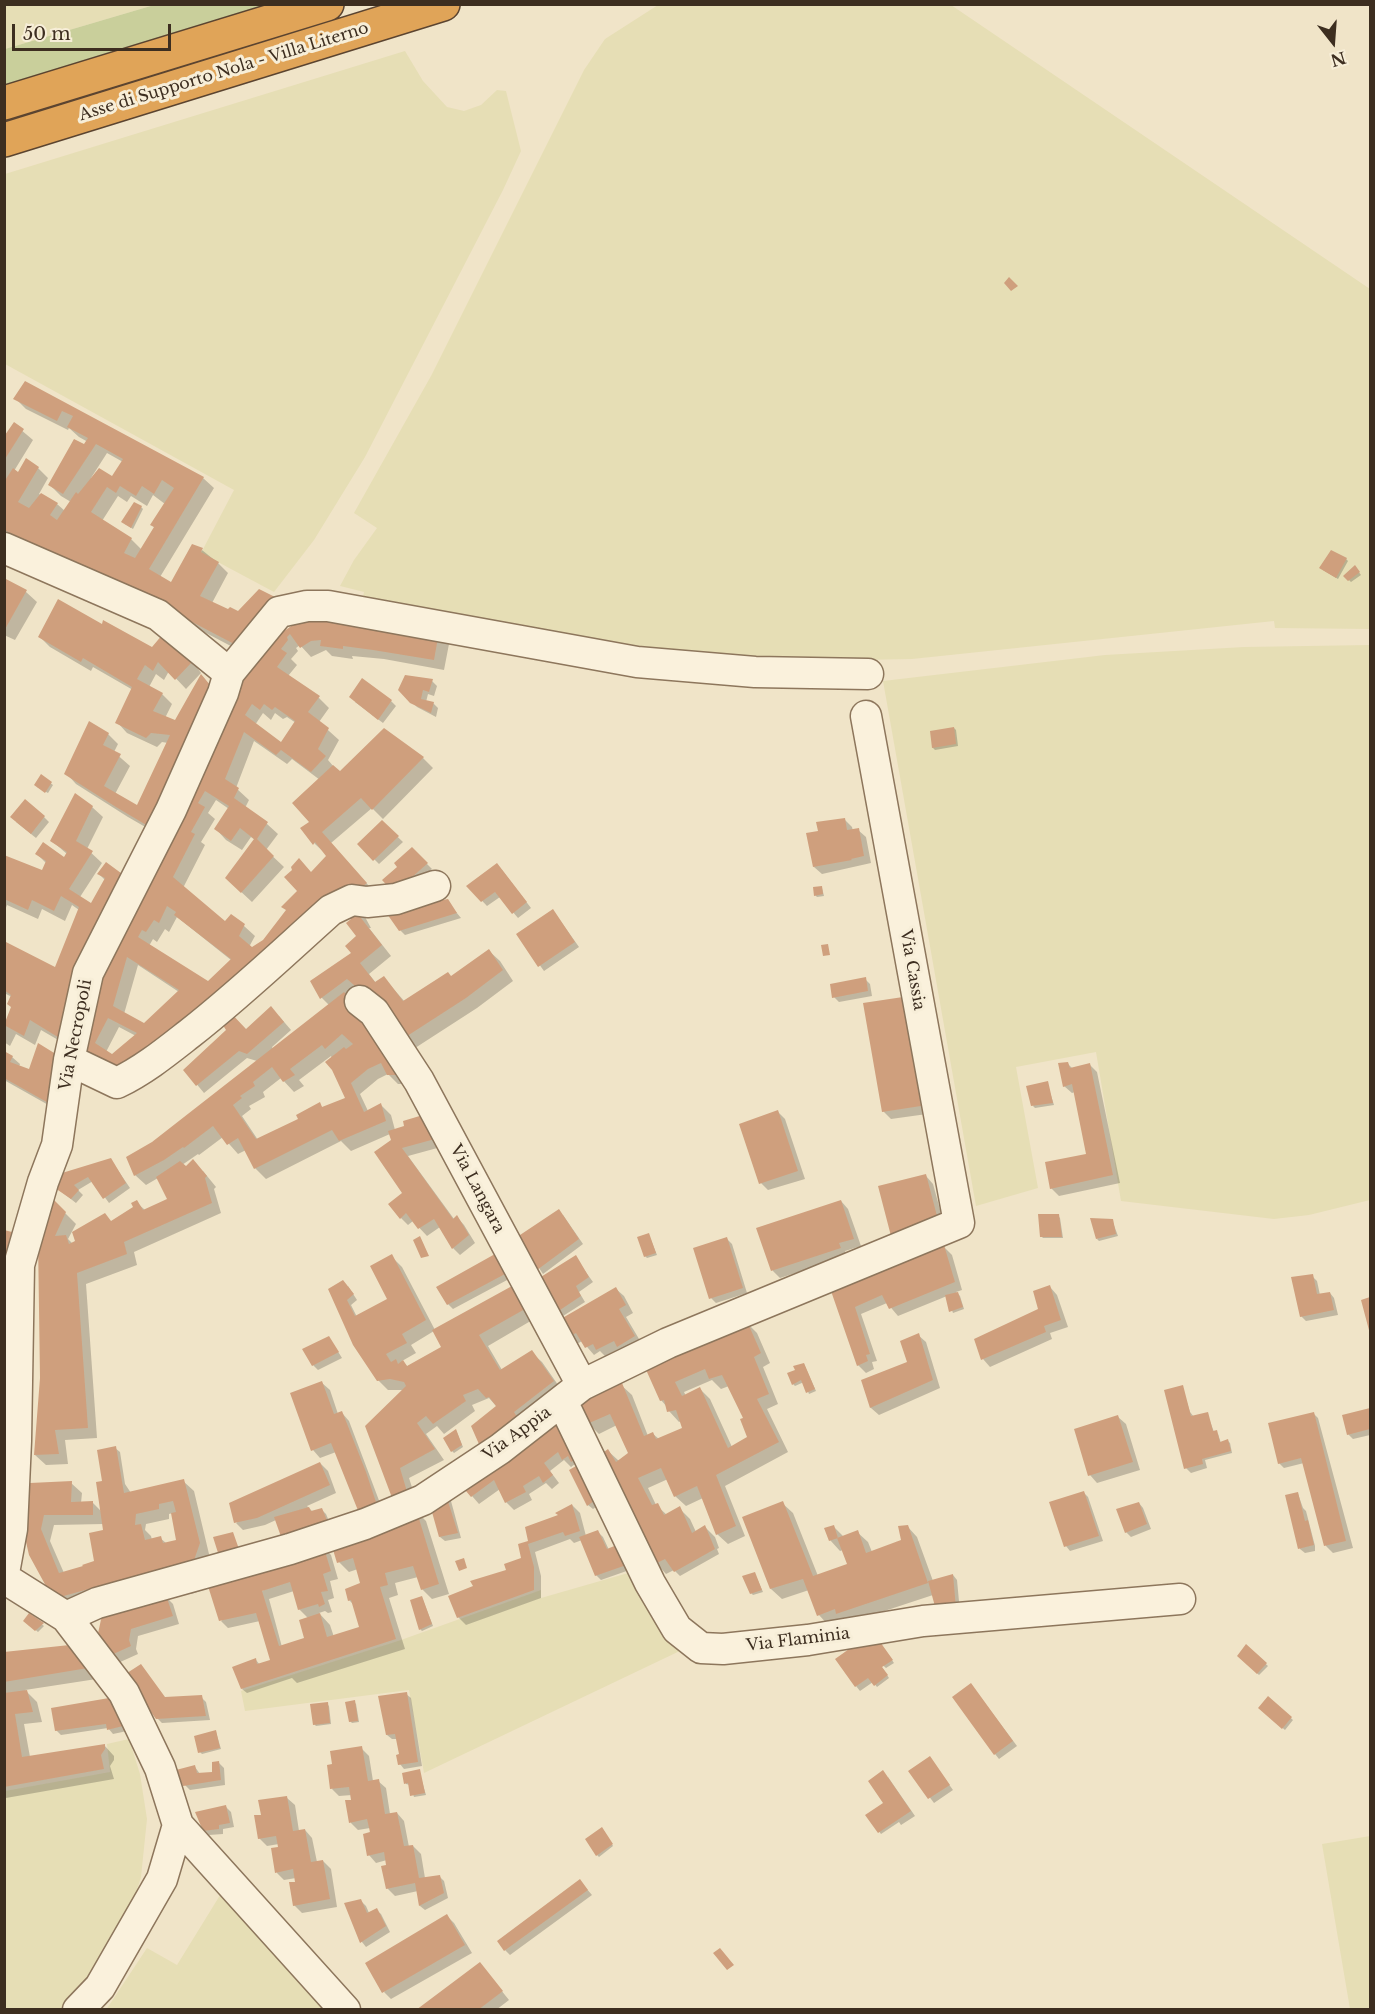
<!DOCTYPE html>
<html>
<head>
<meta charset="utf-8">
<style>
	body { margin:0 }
	#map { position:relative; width:1375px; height:2014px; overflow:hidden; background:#f0e4c8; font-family:"Libre Baskerville",serif }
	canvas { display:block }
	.frame { position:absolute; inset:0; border:6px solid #3d2e20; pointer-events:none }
	.north { position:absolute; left:1303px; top:12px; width:60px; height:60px; -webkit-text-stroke:4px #f7eed8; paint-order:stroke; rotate:163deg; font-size:16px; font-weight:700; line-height:24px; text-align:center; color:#3d2e20 }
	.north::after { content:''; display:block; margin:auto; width:21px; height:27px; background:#3d2e20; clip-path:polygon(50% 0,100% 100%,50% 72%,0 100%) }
	.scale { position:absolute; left:12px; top:24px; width:159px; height:27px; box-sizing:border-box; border:3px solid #3d2e20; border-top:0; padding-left:8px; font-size:18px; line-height:21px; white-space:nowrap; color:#3d2e20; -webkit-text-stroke:4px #f7eed8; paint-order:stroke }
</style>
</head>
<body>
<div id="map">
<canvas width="1375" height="2014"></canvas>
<div class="frame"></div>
<div class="north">N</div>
<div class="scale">50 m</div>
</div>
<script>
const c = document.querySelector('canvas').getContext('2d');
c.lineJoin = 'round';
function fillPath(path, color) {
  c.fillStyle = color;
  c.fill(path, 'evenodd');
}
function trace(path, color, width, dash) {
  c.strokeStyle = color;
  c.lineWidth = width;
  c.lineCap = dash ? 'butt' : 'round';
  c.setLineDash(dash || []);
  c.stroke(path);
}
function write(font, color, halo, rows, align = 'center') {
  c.font = font + ' "Libre Baskerville",serif';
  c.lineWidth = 6;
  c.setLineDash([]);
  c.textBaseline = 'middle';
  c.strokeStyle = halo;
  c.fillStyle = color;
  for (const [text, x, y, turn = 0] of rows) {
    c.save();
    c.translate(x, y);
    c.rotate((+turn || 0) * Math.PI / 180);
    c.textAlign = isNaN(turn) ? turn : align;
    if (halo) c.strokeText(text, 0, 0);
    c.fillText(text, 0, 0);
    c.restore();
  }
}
const farmland = new Path2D(`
	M5,4H154V5L5,49Z
	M658,5H951L1370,289V629L1275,628L1274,621L912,659L804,661L719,659L361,608L364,592L340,586L354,560L377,528L354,513L431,376L584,70L605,39Z
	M405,51L423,81L447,107L464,111L481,105L497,90L506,91L521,151L503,190L365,457L314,540L274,592L201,553L234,490L5,364V174Z
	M1370,645V1200L1309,1215L1274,1219L1121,1201L1096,1052L1016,1067L1038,1188L976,1206L883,681L1105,655L1244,647Z
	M635,1571L684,1649L424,1773L409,1690L245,1711L241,1691L401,1640L541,1590V1598Z
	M129,1739L140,1774L147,1819L141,1877L129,1917L79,1991L60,2009L5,2010V1791L110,1772L107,1744Z
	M1370,1836V2009H1350L1322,1844Z
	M222,1892L328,2010H106L147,1948L177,1965Z`);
const green = new Path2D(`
	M154,5H272L5,87V49Z`);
const shadow = new Path2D(`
	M25,383L203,478L214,488L160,577L171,584L202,550L218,563L228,573L212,603L228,611L246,654L147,602L4,534V437L14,424L33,440L14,471L18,474L38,468L48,478L39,494L57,504L65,511L71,502L61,496L50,485L88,442L79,437L69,428L68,430L26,409L15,398ZM107,453L123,462L112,478L93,479L91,478ZM153,495L165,504L152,525L155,528L142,550L131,539L102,521L118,496L127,502L131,496L147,506Z
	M141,507L143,509L133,529L125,524Z
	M1346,559L1348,561L1338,579L1323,570Z
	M1355,567L1361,575L1351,582L1345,576Z
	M4,580L26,592L37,602L15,640L4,635Z
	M59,601L103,626L104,622L153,649L163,637L193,662L201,673L186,689L169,671L164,680L156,674L149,687L162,694L172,704L165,718L175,722L202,676L224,703L164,836L167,837L244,673L264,647L305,618L313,615L439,633L449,644L444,670L384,659L352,656L353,659L332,656L326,650L311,657L300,645L296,648L298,651L291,659L297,665L288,676L319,698L329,708L319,722L339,740L328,760L340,774L384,730L423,758L433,768L383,819L372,808L331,843L376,894L362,906L354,898L167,1062L129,1085L89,1064L78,1053L95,995L93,994L72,1048L41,1030L35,1045L16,1034L10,1046L4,1042V1026L12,1007L9,1004L12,997L4,993V942L56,970L79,910L72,905L65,921L42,909L38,919L7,905L4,913V857L43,872L46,863L37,854L44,844L64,859L67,854L52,841L76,796L92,807L103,817L87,849L102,863L80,897L92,905L106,881L99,874L106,864L124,877L135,887L123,917L126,918L140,885L166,839L128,817L76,784L66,773L90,723L108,734L118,744L114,752L130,766L115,794L138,807L168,743L162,742L157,747L127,733L117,722L133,690L93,667L91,671L50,647L40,637ZM263,713L271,720L275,713L283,719L287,717L296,723L282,744L255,725ZM254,741L287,764L292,759L320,780L294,803L311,822L302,828L315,844L328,856L312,874L299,860L292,867L294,870L286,877L299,891L283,907L287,910L264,942L252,949L249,947L255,936L244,926L231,916L225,923L183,888L205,845L201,842L215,819L208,813L216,800L229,809L216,829L226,840L242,850L251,837L255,840L227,878L237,888L252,902L284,867L266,850L278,834L267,824L245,808L249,800L236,788ZM177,917L231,960L208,983L149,946L153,939L157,942L165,929L169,932ZM138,965L179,992L144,1025L124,1014ZM119,1027L136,1036L112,1056L106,1052Z
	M432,681L437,686L434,696L428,694L426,702L433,703L438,708L436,717L417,707L400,690Z
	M391,701L396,706L383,723L355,702Z
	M954,728L956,730L958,746L935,750L933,748L931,732Z
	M41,776L53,785L48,793L37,787Z
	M44,817L49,822L36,838L16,822Z
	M844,819L852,827L853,831L858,830L866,837L871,863L822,874L814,867L820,832Z
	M382,822L403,842L379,864L359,844Z
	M412,849L432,869L399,897Z
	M502,870L531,908L518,918L500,897L487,906L469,887Z
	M822,888L824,896L817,897L815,895Z
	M447,901L461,918L405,935L400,930Z
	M355,907L365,917L371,928H369L391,956L369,974L376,983L384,978L405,1002L451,978L489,951L500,961L513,981L477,1008L412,1050L411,1084H398L388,1074L378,1079L360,1094L368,1111L381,1105L391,1115L395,1130L406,1127L422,1117L441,1147L408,1156L454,1219L457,1217L464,1225L475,1243L460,1255L453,1248L440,1227L427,1236L413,1221L408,1225L401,1218L404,1193L390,1134L351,1151L341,1141L266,1179L255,1168L246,1150L238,1154L223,1137L199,1155L198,1154L182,1165L186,1168L203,1171L216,1187L214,1189L221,1213L134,1252L137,1265L86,1284L97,1438L65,1440L68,1464L46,1465L35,1455L41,1378L49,1197L76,1224L68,1239L73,1244L135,1208L136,1202L145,1210L169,1199L158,1178L146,1185L135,1175L153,1143L257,1061L247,1058L204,1093L185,1070L246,1031L279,1016L291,1030L272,1047L273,1049L329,1005L322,998L312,981L353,953L358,936L353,920ZM331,1056L347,1099L323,1108L319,1104L300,1120L258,1140L242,1116L251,1109L249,1106L265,1097L263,1092L281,1078L294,1092L304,1086L299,1080Z
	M557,916L579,947L544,971L518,935Z
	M865,979L870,984L872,996L839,1002L834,997Z
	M902,999L927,1114L891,1119L883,1111Z
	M4,1053L12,1057L20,1064L19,1067L59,1111L4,1080Z
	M1067,1063L1073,1069L1090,1065L1097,1072L1120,1183L1059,1196L1051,1188L1087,1156L1075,1092L1072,1093L1064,1086Z
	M1047,1083L1054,1105L1035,1108L1033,1106Z
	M777,1111L785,1119L805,1179L768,1190L761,1183Z
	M111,1160L130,1188L109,1203L93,1181L78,1190L83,1195L76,1203L54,1186Z
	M926,1176L933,1184L944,1224L900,1242Z
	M841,1201L848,1209L861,1246L845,1251L847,1256L780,1278L773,1271L758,1229Z
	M563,1215L583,1244L543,1274L519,1237Z
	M1058,1216L1060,1218L1063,1238H1043L1041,1236Z
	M1112,1220L1118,1236L1099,1241L1097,1239Z
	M649,1235L657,1255L647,1258L645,1256Z
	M727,1239L732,1244L747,1293L716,1303L711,1298Z
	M944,1247L952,1255L962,1290L956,1292L960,1296L964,1309L953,1313L947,1296L898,1316L887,1303L861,1314L877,1361L872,1362L874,1369L866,1373L858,1365L833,1292Z
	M391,1256L402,1267L435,1330L511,1288L534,1319L488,1346L502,1370L531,1352L542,1362L563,1392L524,1423L497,1407L489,1398L472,1405L475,1411L444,1434L437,1426L426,1434L444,1460L409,1478L418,1506L395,1502L405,1390H388L378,1380L344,1323L348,1286L357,1300L351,1305L357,1317L389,1300ZM434,1331L443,1348L408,1367L402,1361L416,1353L411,1345Z
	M575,1257L593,1282L579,1292L585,1302L563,1316L558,1311Z
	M499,1260L509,1279L453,1309L448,1304Z
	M1312,1276L1317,1281L1320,1295L1330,1293L1334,1298L1338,1315L1306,1321L1301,1316Z
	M1050,1287L1057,1295L1068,1327L1050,1333L1052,1339L990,1367L983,1359L1040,1310Z
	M616,1289L624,1296L633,1313L626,1317L642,1344L626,1353L621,1348L605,1356L600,1351L594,1355L582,1341L577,1344L569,1336Z
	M746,1322L757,1333L770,1363L763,1367L778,1404L767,1409L788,1452L725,1486L745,1536L728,1544L717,1534L703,1498L686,1506L675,1496L668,1479L648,1488L656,1505L667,1515L679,1508L690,1519L696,1532L705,1527L715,1537L719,1548L717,1549L719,1554L680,1576L674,1570L666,1574L656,1563L608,1451L619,1461L630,1454L617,1425L599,1434L588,1423L621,1385L632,1395L648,1436L653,1434L659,1439L683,1429L681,1421L679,1422L669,1411L667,1407L661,1400L645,1364ZM712,1380L721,1389L729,1386L746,1419L749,1437L732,1447L710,1399L700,1389L686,1396L684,1392Z
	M918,1335L926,1342L940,1388L879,1415L871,1408L863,1380L909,1363Z
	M329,1337L342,1358L318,1370L313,1365Z
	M804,1364L816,1391L809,1394L804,1382L795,1386L793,1384L797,1371Z
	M322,1383L330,1390L338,1414L342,1413L349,1421L386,1519L336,1452L320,1458L313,1450Z
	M1182,1387L1190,1412L1194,1417L1207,1413L1214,1432L1218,1434L1221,1443L1228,1441L1230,1443L1232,1453L1205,1460L1207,1468L1191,1473L1186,1468Z
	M1370,1409V1435L1353,1439L1348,1434L1344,1416Z
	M1313,1413L1318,1418L1353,1548L1333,1553L1326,1546L1304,1463L1284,1468L1279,1463Z
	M558,1414L605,1501L593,1509L588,1505L578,1467L575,1464L571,1467L564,1460L550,1471L559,1483L552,1489L546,1483L529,1494L532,1500L514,1510L506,1502L500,1489L479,1504L472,1496Z
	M1118,1417L1126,1424L1140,1470L1097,1483L1090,1475Z
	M456,1430L463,1447L454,1453L452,1451Z
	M115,1448L120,1452L125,1484L131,1493L183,1481L194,1491L209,1554L203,1573L64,1608L25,1533L71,1483L82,1493L81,1503H93L102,1512ZM173,1513L178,1541L166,1543L160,1538L152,1540L151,1536L145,1530L146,1524L169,1519V1514ZM104,1524L105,1531L96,1562L64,1573L50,1541L54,1525Z
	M320,1463L328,1471L336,1493L307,1506L313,1512L321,1509L326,1514L334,1533L276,1520L265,1525L243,1530L236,1523Z
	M1084,1493L1088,1497L1103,1541L1070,1551L1066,1546Z
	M1298,1494L1303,1508L1306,1511L1315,1546V1551L1305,1553L1300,1549L1287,1496Z
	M446,1497L451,1501L461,1538L445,1541L440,1537Z
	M782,1503L793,1513L818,1576L849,1565L843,1550L840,1551L830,1540L833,1526L844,1537L857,1532L868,1542L872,1552L903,1541L907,1526L917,1537L933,1581L953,1575L957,1580L960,1612L933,1595L848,1623L829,1626L819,1615L809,1590L782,1599L771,1589Z
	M1139,1503L1143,1508L1151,1529L1131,1537L1126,1532Z
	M572,1505L580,1513L586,1536L598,1532L603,1537L609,1550L638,1567L601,1580L596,1575L582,1540L574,1543L570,1539L535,1552L541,1576V1598L466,1625L458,1617L508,1571L523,1559L519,1545L530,1542Z
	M416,1511L426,1521L449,1594L432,1599L422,1589L418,1577L395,1583L398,1595L389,1598L405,1649L297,1683L292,1678L247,1693L242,1689L256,1660L260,1665L271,1661L260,1621L228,1628L221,1621L323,1547L331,1555L338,1579L330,1581L334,1598L328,1600L332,1612L328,1613L325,1611L319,1613L330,1625L334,1637L361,1628L355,1606L349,1600L362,1584L358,1569L349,1572L339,1562ZM294,1591L299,1609L308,1618L306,1639L282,1647L269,1599Z
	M755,1574L763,1592L753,1595L751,1593Z
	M205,1583L207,1589L191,1594L189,1592Z
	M165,1596L173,1604L179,1624L138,1636L136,1649L138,1654L118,1663L99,1638Z
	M423,1600L433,1626L422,1631L420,1629Z
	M29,1615L44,1626L38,1632L25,1621Z
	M875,1636L894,1663L886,1668L878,1661L889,1678L877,1687L873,1682L860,1691L856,1686Z
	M79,1645L103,1678L25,1690L37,1702L42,1722L24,1724L30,1757L104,1745L114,1756V1760L110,1766L114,1779L6,1798L4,1654Z
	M1246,1646L1268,1666L1259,1675L1239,1656Z
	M975,1690L1017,1746L999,1759L995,1754Z
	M406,1694L411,1698L422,1766L404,1769L400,1764L401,1755L398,1739H392L387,1735Z
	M201,1697L206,1702L210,1720L162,1723L157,1718L165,1698Z
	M1269,1698L1293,1720L1285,1730L1260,1708Z
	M108,1699L113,1704L127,1731L113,1734L108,1728L61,1735L56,1730Z
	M354,1702L356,1704L359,1722L352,1723L350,1721Z
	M327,1704L329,1706L331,1724L316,1726L314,1724Z
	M216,1732L221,1749L202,1754L200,1752Z
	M361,1748L369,1756L373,1781H378L386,1788L390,1814L397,1813L404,1821L409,1847L413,1846L421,1854L425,1878L439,1876L444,1881L448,1898L425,1910L420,1906L418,1891L395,1896L387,1888V1860L376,1863L369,1855L370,1828L358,1830L351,1823L347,1801H353L352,1795L339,1796L332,1789Z
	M930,1758L953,1790L934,1803L910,1771Z
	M219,1763L224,1768L225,1785L190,1790L185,1785L195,1767L200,1774L214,1773Z
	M419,1771L426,1795L414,1797L410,1785L406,1784L404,1774Z
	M888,1777L915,1816L901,1825L899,1822L881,1834L867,1815L887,1809Z
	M287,1798L295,1805L299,1831L305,1830L312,1838L317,1862L323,1861L331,1869L337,1907L302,1913L294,1905L296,1878L284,1880L277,1873L279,1844L267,1846L259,1838L263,1816Z
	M226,1807L231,1812L234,1827L223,1829V1834L209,1835L204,1830Z
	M604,1831L613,1846L599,1857L597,1855Z
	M580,1881L592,1895L510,1955L505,1950L499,1942Z
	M361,1901L366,1906L369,1913L376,1910L381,1914L390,1932L366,1947L362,1942L346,1904Z
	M447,1916L454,1923L472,1953L391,1999L384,1992Z
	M480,1964L509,2000L496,2010H418Z`);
const building = new Path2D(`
	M1009,277L1018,286L1011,291L1004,283Z
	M25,381L204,477L149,569L171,582L192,544L203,548L201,552L219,562L200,596L228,609L230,607L238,611L259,589L277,598L236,645L135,592L4,530V482L13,468L18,472L26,458L39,467L18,502L29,508L41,493L58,503L50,515L57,520L76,492L78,494L99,468L112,476L123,459L96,444L63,494L48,485L74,439L84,444L88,438L67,427L73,416L62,411L57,421L13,399ZM162,480L174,488L150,525L154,527L135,558L124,553L132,538L91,512L107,487L116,493L120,486L136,496L142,486L154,494Z
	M14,422L24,429L5,459V435Z
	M134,502L142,506L131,528L121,522Z
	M1331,550L1347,558L1336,578L1319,568Z
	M1355,565L1360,572L1348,581L1343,576Z
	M4,578L27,590L4,631Z
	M58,599L102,624L103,620L152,647L163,634L192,662L175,680L158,662L153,671L145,665L137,679L163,693L153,711L175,720L201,674L215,691L153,829L116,807L64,774L89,721L109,733L103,745L121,754L104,786L137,805L170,735L151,733L146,738L115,723L132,687L83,658L81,662L38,637Z
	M304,617L439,632L434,660L373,650L343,646V649L320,646L321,640L311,641L300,648L290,634L287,637L288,640L281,649L287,653L277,667L320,696L308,712L329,728L318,749L326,756L311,772L281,750L276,755L244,732L225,779L239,788L234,798L268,822L257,839L274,856L241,893L225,878L254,839L240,828L231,841L214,829L229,806L205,791L198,803L205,807L191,832L195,834L173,877L225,921L231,914L245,924L239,936L252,947L263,940L286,910L281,907L297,891L284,877L292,870L291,867L299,858L311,872L326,856L315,842L313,845L300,828L309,822L292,803L333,765L340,771L384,728L424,757L372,810L361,798L322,832L367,883L118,1076L76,1054L101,968L243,672L263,646ZM252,704L260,710L264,704L272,710L275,707L295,721L281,742L245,715ZM167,906L176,912L174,915L231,959L208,981L138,937L142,930L146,932L154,920L159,923ZM127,957L179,990L144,1023L113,1006ZM108,1018L137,1033L112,1054L95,1043Z
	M405,675L433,679L429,692L423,690L421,699L434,702L431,713L410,703L398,690Z
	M362,678L392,700L378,720L349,697Z
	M954,727L956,744L932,748L930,731Z
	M41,774L52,782L45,793L34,785Z
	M75,793L93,806L76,841L93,851L69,889L91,903L105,878L97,874L106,862L125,876L61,1039L30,1020L24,1036L4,1025L11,1007L7,1004L11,995L4,990V941L55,967L79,907L61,896L54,911L32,900L28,910L4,899V855L42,870L46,861L35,854L43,842L64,857L67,852L50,841Z
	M25,799L45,816L31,834L10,817Z
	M845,818L847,830L859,828L864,856L851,859L852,860L813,867L806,833L818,831L816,822Z
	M382,820L399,836L373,861L357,844Z
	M412,847L428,863L394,893L382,880L397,867L394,863Z
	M497,863L527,902L512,914L495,892L481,902L466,886Z
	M822,886L823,894L814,896L813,887Z
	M448,899L457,913L399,931L385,911Z
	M355,905L362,917L361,918L382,945L360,963L375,982L384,976L403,1001L448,972L451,976L489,949L503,970L466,998L401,1040L378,1006L347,979L320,999L310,981L351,953L345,946L356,936L346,923L351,919L346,911Z
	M553,909L575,942L538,967L516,934Z
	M828,944L830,955L823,956L821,945Z
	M866,977L868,991L832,998L830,984Z
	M344,992L386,1037L403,1075H387L381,1063L368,1069L351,1083L364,1112L381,1103L386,1121L339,1141L332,1130L254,1169L238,1138L227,1145L213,1126L184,1148L183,1147L164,1160L134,1176L126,1157L152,1142ZM342,1034L353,1044L346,1049L344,1047L325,1062L332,1070L345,1098L322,1107L320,1102L296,1115L298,1119L256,1139L233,1105L242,1098L240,1096L255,1086L253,1082L272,1067L283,1082L295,1075L290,1069L322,1045L325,1049Z
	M903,997L921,1106L882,1112L863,1003Z
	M271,1006L284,1022L247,1054L239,1051L196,1086L183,1070L226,1030L219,1019L229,1011L246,1029Z
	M38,1043L59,1056L52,1105L4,1078V1051L13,1056L10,1062L29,1069Z
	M1068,1062L1070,1068L1090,1063L1113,1175L1050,1189L1045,1162L1086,1154L1072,1084L1063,1087L1058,1063Z
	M1048,1081L1053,1103L1031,1106L1026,1086Z
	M778,1110L798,1171L759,1184L739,1124Z
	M423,1115L435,1139L402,1148L453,1219L457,1215L469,1235L452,1249L434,1219L418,1229L406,1213L400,1219L388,1204L402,1193L374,1152L391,1140L388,1131L404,1126L403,1121Z
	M111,1158L126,1183L103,1199L88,1177L74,1185L79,1190L71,1199L52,1186L62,1173Z
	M193,1159L207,1176L205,1178L212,1203L124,1242L127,1254L77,1273L88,1428L55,1430L59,1454L34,1455L40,1378L38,1239L48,1194L66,1212L55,1236L66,1235L69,1244L75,1241L72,1232L105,1213L111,1221L133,1207L131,1203L137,1200L143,1210L167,1199L156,1177L180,1161L186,1166Z
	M926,1174L937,1216L891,1236L878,1186Z
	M841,1200L854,1239L839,1243L841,1248L771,1271L756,1228Z
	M559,1209L579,1239L537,1270L517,1237Z
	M1038,1214H1059L1062,1237H1040Z
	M1090,1218L1113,1219L1116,1234L1096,1239Z
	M4,1230L12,1232L6,1264H4Z
	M649,1233L656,1253L644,1257L637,1237Z
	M420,1236L429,1256L421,1258L413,1240Z
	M727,1237L743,1288L709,1299L693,1248Z
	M944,1245L955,1282L889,1309L882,1295L855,1307L870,1354L866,1355L868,1361L857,1366L831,1291Z
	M392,1254L426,1320L402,1334L407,1343L386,1354L391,1362L396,1359L398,1364L403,1360L407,1366L441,1347L432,1330L512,1286L525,1309L479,1335L500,1370L532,1350L554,1381L514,1412L520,1422L482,1451L471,1426L496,1406L489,1397L486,1398L478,1389L463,1395L466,1401L433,1424L426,1416L417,1423L435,1449L400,1468L408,1495L394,1503L365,1426L406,1386L404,1382L390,1379L377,1381L353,1345L328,1289L343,1280L354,1294L347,1300L355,1316L387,1299L370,1266Z
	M495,1254L505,1274L447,1305L436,1287Z
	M576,1255L589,1277L576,1286L581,1296L557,1312L536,1280Z
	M1313,1274L1317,1294L1330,1292L1334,1310L1300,1317L1291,1277Z
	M1050,1285L1061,1320L1044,1326L1046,1332L981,1360L974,1339L1038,1309L1033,1291Z
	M616,1287L626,1305L619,1309L635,1336L617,1347L614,1341L596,1350L593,1344L585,1348L576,1333L568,1337L559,1320Z
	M958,1292L963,1307L949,1312L945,1295Z
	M1370,1297V1334L1361,1300Z
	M747,1321L761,1353L754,1357L769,1394L757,1399L779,1442L716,1475L736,1526L716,1535L697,1486L674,1497L661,1468L638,1478L652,1505L658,1503L664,1515L680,1506L692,1533L705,1525L715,1549L674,1572L665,1559L655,1564L596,1458L608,1449L616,1462L628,1453L610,1414L587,1424L577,1404L622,1383L644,1436L653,1432L656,1439L682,1428L676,1410L667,1412L664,1400L660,1401L643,1363ZM705,1369L709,1379L722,1375L743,1418L740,1419L747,1437L728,1448L700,1387L682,1396L675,1382Z
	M919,1333L933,1380L870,1408L861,1380L907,1362L900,1341Z
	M329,1336L339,1352L312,1366L302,1349Z
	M804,1363L815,1389L806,1393L801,1380L792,1385L787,1373L795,1370L793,1366Z
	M322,1381L334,1414L342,1411L366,1472L379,1511L361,1518L331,1443L311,1451L290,1393Z
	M1183,1385L1191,1416L1208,1412L1213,1431L1217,1430L1220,1442L1228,1439L1231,1451L1202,1459L1203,1464L1184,1469L1164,1390Z
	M1370,1408V1429L1347,1435L1342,1415Z
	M558,1412L583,1455L571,1462L568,1456L562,1460L558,1452L544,1463L553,1475L543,1483L539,1476L523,1486L526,1492L505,1503L494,1480L471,1497L461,1485Z
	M1314,1412L1346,1541L1324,1546L1301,1458L1278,1464L1268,1423Z
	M1118,1415L1133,1462L1088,1476L1074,1429Z
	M456,1429L462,1445L451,1452L443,1438Z
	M116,1446L124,1493L184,1479L200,1543L193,1563L135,1576L53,1599L29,1555L24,1533L26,1501L30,1483L72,1481L71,1502L93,1501V1515H44L41,1529L59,1573L83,1566L82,1565L94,1561L89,1533L103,1530L96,1482L102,1481L97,1450ZM173,1501L176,1512L171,1513L176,1540L163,1543L161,1536L145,1540L141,1524L135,1525L136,1514L159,1509V1504Z
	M585,1461L601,1496L587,1506L569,1470Z
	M320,1462L330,1485L257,1518L234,1523L229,1503Z
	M1084,1491L1099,1536L1064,1547L1049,1502Z
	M1298,1492L1305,1521L1308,1520L1314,1545L1298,1549L1285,1495Z
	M446,1495L458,1533L439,1537L430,1505Z
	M783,1501L813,1576L847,1564L837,1538L858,1530L866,1553L901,1540L898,1526L908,1525L928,1583L836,1614L835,1609L817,1616L803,1579L770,1589L742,1517Z
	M1139,1502L1147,1524L1125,1533L1116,1509Z
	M572,1504L580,1531L565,1536L563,1532L528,1544L534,1567V1590L457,1618L448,1596L473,1586L470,1581L506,1570L504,1564L521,1558L518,1544L528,1541L525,1527L558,1515L555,1513Z
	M309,1507L311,1511L322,1508L330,1528L284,1545L274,1517Z
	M416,1509L439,1584L421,1590L413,1566L385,1573L388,1585L380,1587L396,1639L241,1689L232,1667L256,1658L257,1664L270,1660L256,1613L219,1621L207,1583L323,1545L331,1571L323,1574L328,1591L321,1592L325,1604L319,1607L318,1604L298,1610L290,1582L262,1591L279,1646L304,1638L299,1620L320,1613L327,1637L359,1627L351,1600L348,1601L345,1589L360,1583L353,1558L337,1563L331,1543Z
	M834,1525L838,1538L829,1541L824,1528Z
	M598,1530L607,1549L624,1542L635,1562L595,1576L579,1537Z
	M233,1532L240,1552L219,1556L213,1537Z
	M464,1558L467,1568L459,1571L455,1561Z
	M755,1572L762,1590L750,1594L742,1576Z
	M953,1574L956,1608L936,1610L928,1581Z
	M166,1595L173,1616L131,1629L129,1640L131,1646L109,1656L97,1638L102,1615Z
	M422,1596L432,1624L419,1630L410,1600Z
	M29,1613L44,1623L35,1631L23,1621Z
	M873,1632L893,1660L882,1667L888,1675L874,1686L868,1678L855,1687L835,1659Z
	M79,1644L94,1667L4,1682V1652Z
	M1246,1644L1267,1663L1257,1674L1237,1656Z
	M141,1664L165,1697L202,1695L206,1716L156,1719L124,1675Z
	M971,1683L1013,1741L994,1755L952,1697Z
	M27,1690L33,1712L15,1714L22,1757L105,1744V1749L101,1755L104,1769L4,1787V1693Z
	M407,1692L418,1762L398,1765L396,1755L399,1754L395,1734L386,1735L378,1696Z
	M1268,1696L1292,1717L1282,1729L1258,1708Z
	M109,1698L123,1726L107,1730L106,1724L55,1731L51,1708Z
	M355,1700L358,1721L349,1722L345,1702Z
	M328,1702L330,1723L313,1725L310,1704Z
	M216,1730L220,1748L198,1753L194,1736Z
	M362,1746L368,1781L379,1779L385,1814L397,1812L404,1846L413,1845L419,1878L440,1875L444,1893L419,1906L415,1883L386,1889L381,1866L386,1865L384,1852L367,1856L363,1834L370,1832L367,1819L349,1823L345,1800H351L349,1787L330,1789L327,1765L332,1764L330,1751Z
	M930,1756L950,1785L928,1799L908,1771Z
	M219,1761L221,1780L183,1786L176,1770L195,1765L197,1773L212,1772V1762Z
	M420,1769L425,1793L410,1796L408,1783L404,1784L402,1773Z
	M883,1770L911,1811L878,1833L865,1815L883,1803L868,1781Z
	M287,1796L293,1831L305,1829L311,1862L323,1860L330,1899L293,1906L289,1882H295L293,1869L275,1873L271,1848L278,1847L276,1836L258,1839L254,1815H261L258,1800Z
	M226,1805L230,1823L219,1825V1829L203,1831L195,1812Z
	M602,1827L613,1844L596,1856L585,1839Z
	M580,1879L588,1890L504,1951L497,1941Z
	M361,1899L367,1913L377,1908L386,1926L360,1943L344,1903Z
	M447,1914L465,1945L382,1993L365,1963Z
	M720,1948L734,1965L727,1970L713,1953Z
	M480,1962L503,1991L478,2010H416Z`);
const minor = new Path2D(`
	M4,548L158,615L229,673L223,693L171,810L88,973L69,1060L57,1145L43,1182L19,1265L16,1441L12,1529L4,1573
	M229,673L279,612L307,606H328L637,662L755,672L868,674
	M360,1001L374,1012L419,1081L582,1385
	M69,1060L117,1083C144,1070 166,1052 189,1034C239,995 284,952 331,910L352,900L367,902L396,899L435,886
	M562,1401L650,1583L677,1629L701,1648L723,1649L808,1640L923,1621L1180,1599
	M4,1578L66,1617L124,1693L160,1768L178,1825L345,2010
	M66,1617L97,1603L290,1549L365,1524L423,1500L500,1449L582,1385L668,1343L959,1223L866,716
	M78,2010L100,1987L162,1879L178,1825`);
const highway = new Path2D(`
	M4,103L327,4
	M4,140L443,4`);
const streetNames = [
	["Asse di Supporto Nola - Villa Literno",224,72,-17],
	["Via Cassia",912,970,80],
	["Via Necropoli",76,1035,-79],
	["Via Langara",477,1189,62],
	["Via Appia",517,1434,-36],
	["Via Flaminia",798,1640,-7]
];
fillPath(farmland, '#e6deb5');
fillPath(green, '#c9cf9b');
fillPath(shadow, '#0003');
fillPath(building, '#cf9f7d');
trace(minor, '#8d765c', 33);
trace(highway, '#5b4430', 36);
trace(minor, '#faf1dc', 30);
trace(highway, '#e0a458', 33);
write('16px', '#3d2e20', '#f7eed8', streetNames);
</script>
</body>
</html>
